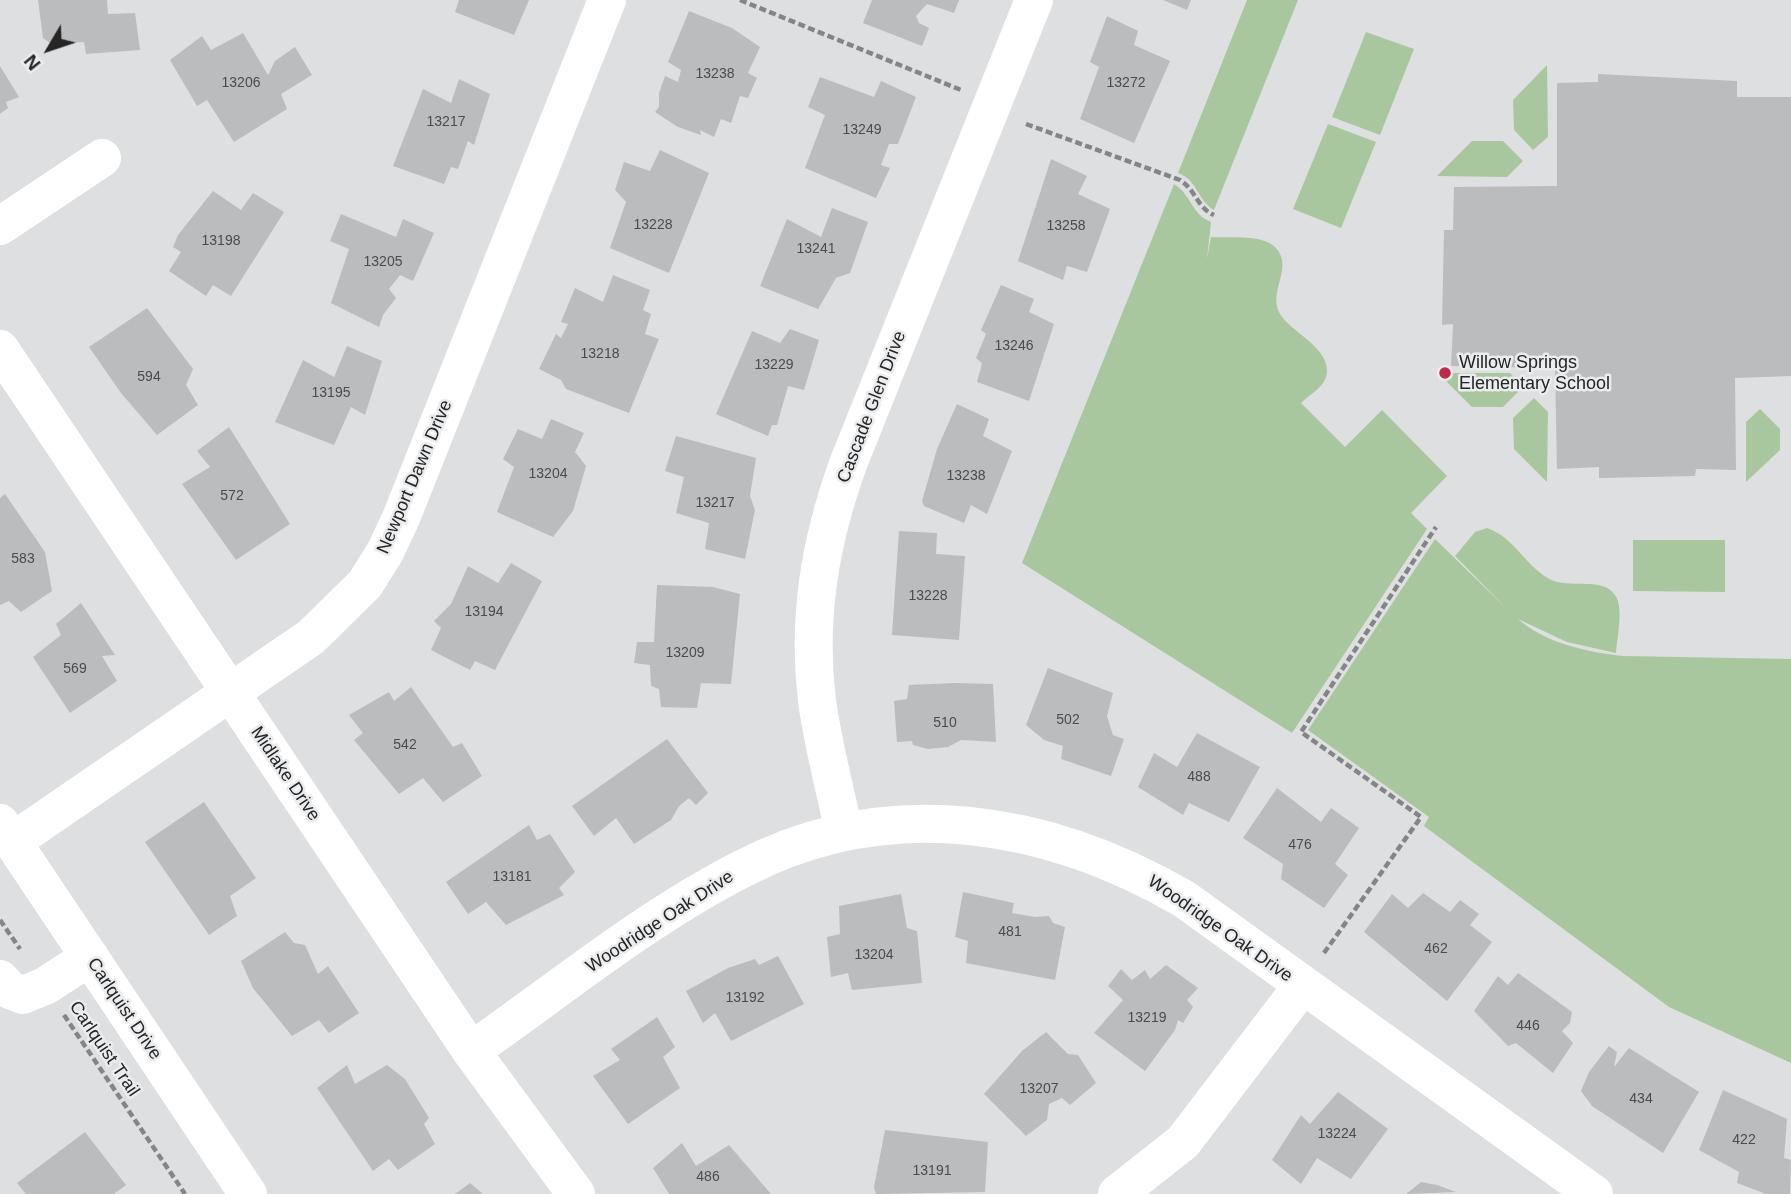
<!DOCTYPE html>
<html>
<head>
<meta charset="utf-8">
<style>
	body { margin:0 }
	#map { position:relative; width:1791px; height:1194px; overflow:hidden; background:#dedfe1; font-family:Arial,sans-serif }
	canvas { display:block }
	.north { position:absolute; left:14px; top:14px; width:70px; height:70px; -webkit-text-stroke:5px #ebecee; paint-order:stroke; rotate:231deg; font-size:19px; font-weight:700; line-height:28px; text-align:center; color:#252526 }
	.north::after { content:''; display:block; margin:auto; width:24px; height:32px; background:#252526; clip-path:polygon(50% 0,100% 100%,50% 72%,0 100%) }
</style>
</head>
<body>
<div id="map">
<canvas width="1791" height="1194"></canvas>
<div class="north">N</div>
</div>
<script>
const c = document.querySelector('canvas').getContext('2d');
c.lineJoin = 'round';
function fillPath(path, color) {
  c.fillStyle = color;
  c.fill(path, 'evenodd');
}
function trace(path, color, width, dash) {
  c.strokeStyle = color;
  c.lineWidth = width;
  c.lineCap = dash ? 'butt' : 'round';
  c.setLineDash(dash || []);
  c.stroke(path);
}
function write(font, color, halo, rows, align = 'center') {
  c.font = font + ' Arial,sans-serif';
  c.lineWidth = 5;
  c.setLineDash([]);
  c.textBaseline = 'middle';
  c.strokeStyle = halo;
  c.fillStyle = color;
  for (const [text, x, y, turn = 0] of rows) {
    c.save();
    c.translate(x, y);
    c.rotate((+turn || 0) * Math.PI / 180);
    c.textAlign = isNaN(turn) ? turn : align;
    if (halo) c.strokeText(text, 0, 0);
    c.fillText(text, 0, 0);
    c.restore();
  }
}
const green = new Path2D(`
	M1247,0H1298L1214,210C1197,200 1198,180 1178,173Z
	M1366,32L1414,49L1380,135L1332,117Z
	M1547,65L1548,137L1533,150L1514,130L1513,100Z
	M1328,124L1376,142L1341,228L1293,209Z
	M1472,141H1503L1523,161L1507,177L1437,176Z
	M1174,184C1191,194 1191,214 1211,222L1207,259L1211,237C1228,238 1262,234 1275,247C1295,267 1267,291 1280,314C1292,333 1327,346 1327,371C1327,386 1310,394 1301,403L1345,447L1382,410L1447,476L1411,513L1427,529L1292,733L1022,563Z
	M1438,373H1510L1523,387L1503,407H1472Z
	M1534,398L1548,412L1547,482L1514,449L1513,418Z
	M1760,409L1780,429V450L1746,482V422Z
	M1487,528C1515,537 1527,570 1554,581C1573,588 1603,577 1615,595C1624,607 1617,638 1616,653L1567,642L1518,619C1545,643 1587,652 1623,656L1791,659V1063L1669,1007L1424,826L1429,817L1308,730L1435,539L1507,609L1455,556L1475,532Z
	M1633,540H1725V592L1633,591Z`);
const building = new Path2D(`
	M38,0H107L108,14L135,13L140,50L86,54L84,42L50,43L43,38Z
	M459,0H529L514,35L455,12Z
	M872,0H959L954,13L927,4L916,16L919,23L929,28L922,46L863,23Z
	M1163,0H1191L1187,10Z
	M689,11L732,28L760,47L748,73L757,78L748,98L740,96L731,123L721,119L714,137L700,130L701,135L678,127L655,112L659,107V93L665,76L678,82L681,70L668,62Z
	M1107,16L1138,31L1134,45L1170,61L1134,143L1080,119L1099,67L1090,62Z
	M243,33L268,75L275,61L295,47L312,75L281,94L287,109L234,142L207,100L197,106L170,60L202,36L211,50Z
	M0,66L19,97L6,102L8,108L0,114Z
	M1598,74L1737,81V97H1791V376L1735,378L1736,470L1696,469L1695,476L1599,478V467L1557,469L1555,368L1451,366L1453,324L1442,325L1444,230H1453L1454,187L1557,186V83L1598,82Z
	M820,77L874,97L881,81L916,97L898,144H889L881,165L890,168L876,198L805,168L825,115L808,107Z
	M459,79L490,94L474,145L468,141L458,169L451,167L444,184L393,166L423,89L451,103Z
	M660,150L709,173L669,273L610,248L626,202L615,190L624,162L650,171Z
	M1051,159L1087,176L1078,194L1110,209L1087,272L1067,266L1063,280L1018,261Z
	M213,191L241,210L253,193L284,212L231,296L213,285L206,296L169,271L181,252L173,247L178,235Z
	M832,208L868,222L850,273L836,278L818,309L760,286L787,219L821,237Z
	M341,214L396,237L403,219L434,233L413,281L400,275L389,289L396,298L383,315L379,327L331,303L349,249L330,241Z
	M613,275L650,290L643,310L651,314L645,334L659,339L629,413L566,389L561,380L539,369L556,334L561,338L568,324L561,322L575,288L603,302Z
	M1001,285L1034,299L1029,312L1054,324L1029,401L977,382L982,363L976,358L986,334L981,330Z
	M147,308L193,369L186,385L198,405L157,435L121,393L89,347Z
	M790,329L819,340L804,390L788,386L777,425H772L768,436L716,414L752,331L780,343Z
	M347,346L382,361L365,415L351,407L334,445L275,422L303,360L334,377Z
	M957,404L989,419L983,436L1012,451L987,514L971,505L964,523L924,506L922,501L937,449Z
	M551,419L584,433L575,452L586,466L573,511L553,537L497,512L514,467L503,459L518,429L542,439Z
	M229,427L290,524L236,560L182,484L210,467L197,451Z
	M676,436L756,458L750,496L755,510L745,559L705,549L709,523L676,513L684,477L665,471Z
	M5,494L45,552L52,591L21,612L9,601L0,605V498Z
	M899,531L937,533L936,554L965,556L959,640L892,635Z
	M511,563L542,581L495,670L475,661L470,670L431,650L441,628L434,621L451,604L468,566L498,583Z
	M657,585L713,587L740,594L731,684L701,683L697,708L661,707L659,689L651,686L650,665L634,663L637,642H654Z
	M81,603L115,655L102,656L117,681L70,713L33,657L61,635L56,624Z
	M1048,668L1113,693L1107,716L1113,735L1124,739L1111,776L1061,759L1063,746L1044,740L1026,725Z
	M955,683L993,684L996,742L961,740L948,747L928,749L913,745L912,741L897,742L894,701L907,699L909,685Z
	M411,687L453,747L462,743L482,776L443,802L423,778L399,794L354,740L363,733L349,715L389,692L394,701Z
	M1197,733L1260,767L1229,822L1189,803L1183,815L1138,787L1154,753L1177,767Z
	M667,739L708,793L696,805L689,798L679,806L671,820L634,844L616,818L594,836L572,806Z
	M1277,788L1321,822L1331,808L1359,828L1335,864L1348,875L1324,908L1281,879L1283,864L1243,838Z
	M204,802L256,878L230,896L237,916L209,935L145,842Z
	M529,825L537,840L550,834L575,872L559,888L564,895L506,925L486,902L468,914L446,882Z
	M963,892L1014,903L1012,913L1035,917L1049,916L1053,923L1065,927L1055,980L966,963L968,941L955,937Z
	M1423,893L1450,912L1460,900L1479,914L1470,925L1492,942L1447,1001L1364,932L1392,894L1408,908Z
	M901,894L907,928L917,931L922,983L852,990L848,973L831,977L827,937L840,934L839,906Z
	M285,932L294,943L305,945L318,974L328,966L359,1013L329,1033L319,1020L292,1036L253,988L241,961Z
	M778,956L804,1004L731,1041L715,1013L703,1023L686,991L728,968L755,959L759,965Z
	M1166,965L1198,988L1187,1000L1193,1007L1183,1023L1178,1020L1175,1030L1145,1071L1094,1033L1123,1000L1108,986L1121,969L1132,980L1145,970L1150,979Z
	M1518,973L1572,1012L1570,1023L1562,1031L1573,1043L1553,1073L1516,1043L1508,1046L1474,1011L1498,976L1508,985Z
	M657,1017L675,1047L663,1057L680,1088L628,1124L593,1076L620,1060L611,1049Z
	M1046,1032L1068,1054L1078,1055L1096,1083L1070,1105L1062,1098L1049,1104L1047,1120L1026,1136L984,1094L1022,1051Z
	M1609,1046L1617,1052L1614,1067L1629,1048L1699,1092L1663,1153L1592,1106L1581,1091L1589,1072Z
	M347,1065L355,1084L387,1065L405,1079L429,1118L424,1124L435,1144L398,1170L389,1159L373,1171L317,1088Z
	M1723,1090L1787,1119L1784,1158L1791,1160L1790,1194H1766L1737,1183L1739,1172L1699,1150Z
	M1338,1092L1388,1129L1351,1179L1317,1158L1301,1184L1272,1160L1301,1115L1310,1124Z
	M885,1130L988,1142L985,1192L876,1194L874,1187Z
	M85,1132L126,1185L114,1194H26L17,1183Z
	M682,1143L696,1166L729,1145L771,1194H669L653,1168Z
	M1421,1182L1437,1185L1456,1192L1406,1194Z
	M470,1183L483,1194H455Z`);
const path = new Path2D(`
	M740,0L961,90
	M1026,124L1180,180C1196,190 1197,208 1214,215
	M0,920L20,949
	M1324,953L1421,817L1301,732L1436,527
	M64,1015L185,1194`);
const minor = new Path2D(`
	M0,226L102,158
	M0,349L471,1051L576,1194
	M0,823L248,1194
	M844,832C835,789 823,745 817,701C807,618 820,542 848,464L1034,0
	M12,842L311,637L365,584L385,552L401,518L607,0
	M0,979L10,990L23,995L45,986L90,957
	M471,1051C560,989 647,917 744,868C889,793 1048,820 1184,899L1594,1194
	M1117,1194L1183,1142L1302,986`);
const markers = [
	[1445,373,7,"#bc2b4a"]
];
const numberNames = [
	["13238",715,74],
	["13206",241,83],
	["13272",1126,83],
	["13217",446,122],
	["13249",862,130],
	["13228",653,225],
	["13258",1066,226],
	["13198",221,241],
	["13241",816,249],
	["13205",383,262],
	["13246",1014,346],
	["13218",600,354],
	["13229",774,365],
	["594",149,377],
	["13195",331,393],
	["13204",548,474],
	["13238",966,476],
	["572",232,496],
	["13217",715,503],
	["583",23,559],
	["13228",928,596],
	["13194",484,612],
	["13209",685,653],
	["569",75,669],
	["502",1068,720],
	["510",945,723],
	["542",405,745],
	["488",1199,777],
	["476",1300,845],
	["13181",512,877],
	["481",1010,932],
	["462",1436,949],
	["13204",874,955],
	["13192",745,998],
	["13219",1147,1018],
	["446",1528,1026],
	["13207",1039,1089],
	["434",1641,1099],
	["13224",1337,1134],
	["422",1744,1140],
	["13191",932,1171],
	["486",708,1177]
];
const poiNames = [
	["Willow Springs",1459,363],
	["Elementary School",1459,384]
];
const streetNames = [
	["Cascade Glen Drive",872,407,-69],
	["Newport Dawn Drive",415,477,-67],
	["Midlake Drive",285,774,56],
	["Woodridge Oak Drive",660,922,-33],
	["Woodridge Oak Drive",1220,929,35],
	["Carlquist Drive",124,1009,56],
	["Carlquist Trail",104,1049,56]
];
fillPath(green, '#a9c79e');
fillPath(building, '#bbbcbe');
trace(path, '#848586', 4.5, [7, 3.5]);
trace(minor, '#fff', 38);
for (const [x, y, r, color] of markers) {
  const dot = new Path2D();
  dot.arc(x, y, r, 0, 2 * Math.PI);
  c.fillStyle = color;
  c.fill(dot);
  trace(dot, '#ebecee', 2.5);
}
write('14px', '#4a4b4c', null, numberNames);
write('18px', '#252526', '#ebecee', poiNames, 'left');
write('18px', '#252526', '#ebecee', streetNames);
</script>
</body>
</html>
